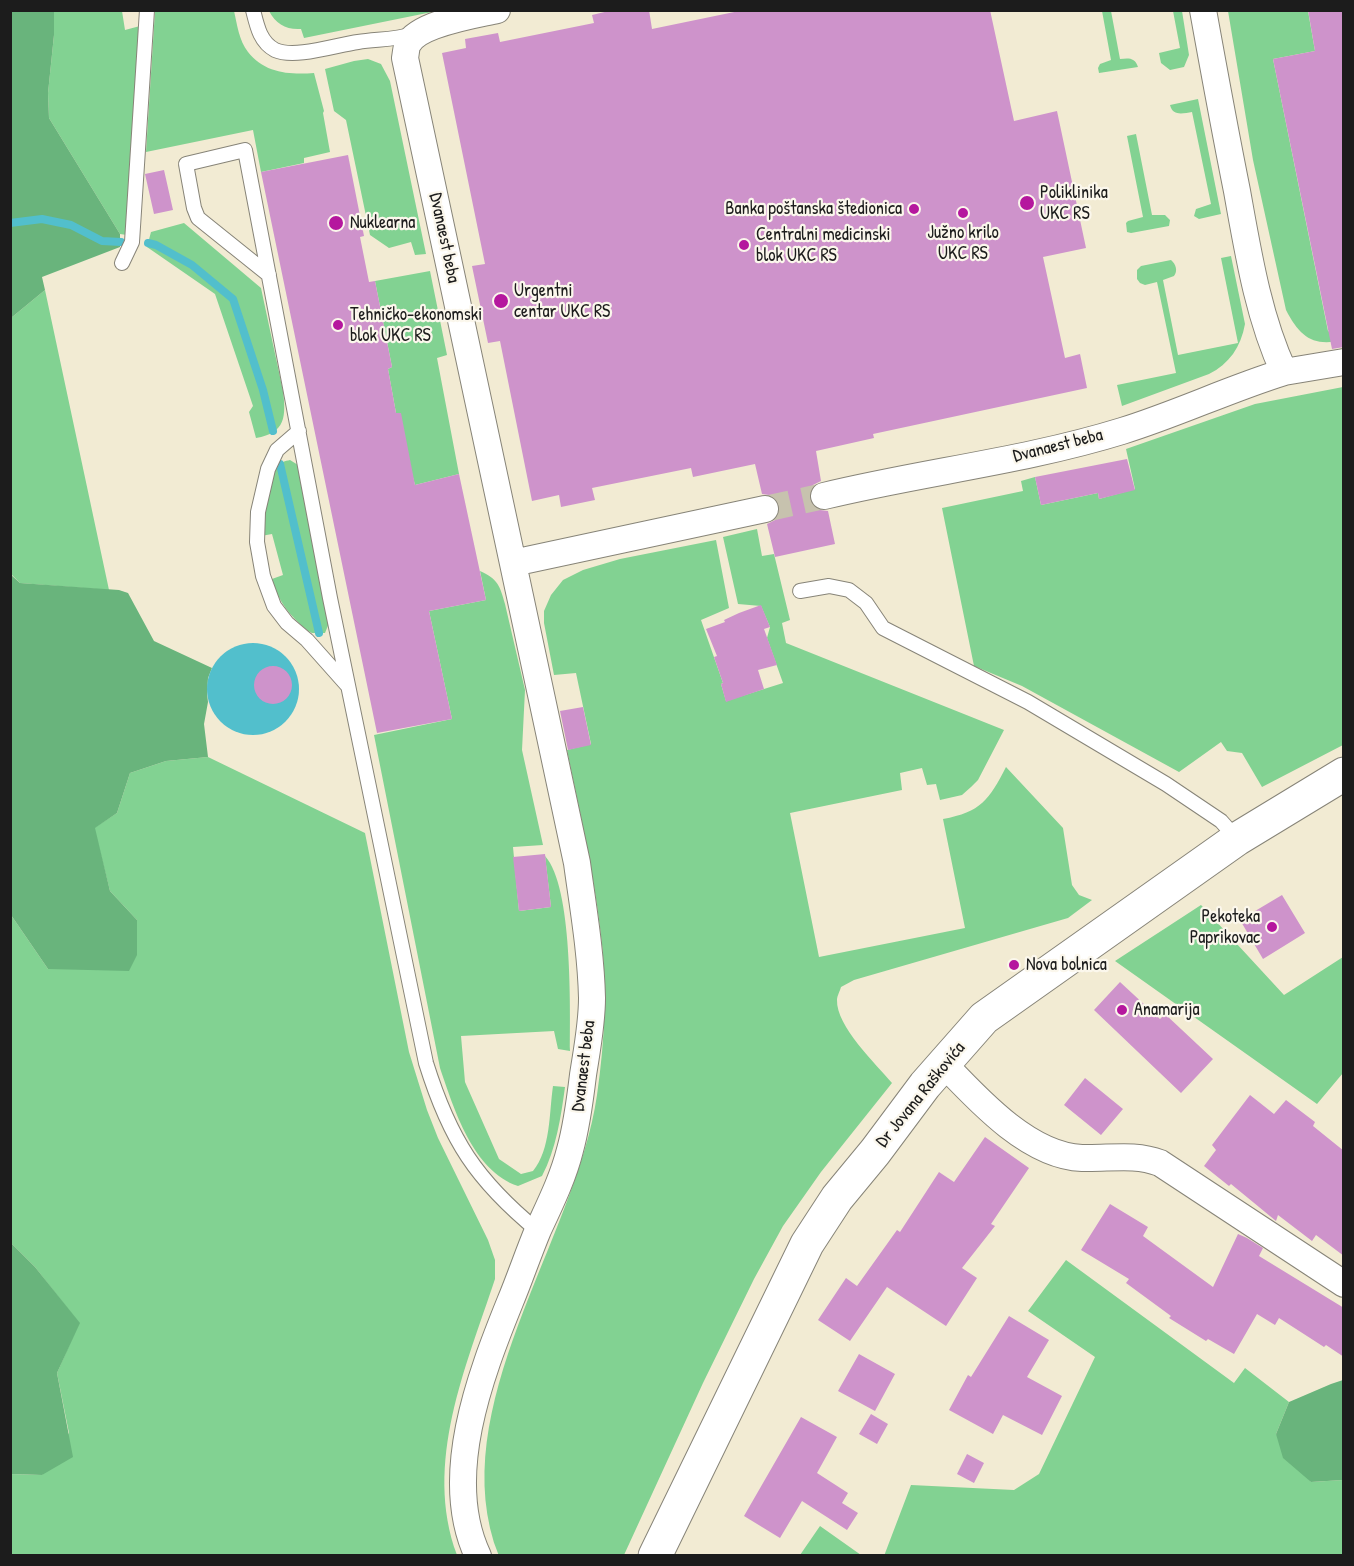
<!DOCTYPE html>
<html>
<head>
<meta charset="utf-8">
<style>
	body { margin:0 }
	#map { position:relative; width:1354px; height:1566px; overflow:hidden; background:#f2ebd3; font-family:"Patrick Hand",sans-serif }
	canvas { display:block }
	.frame { position:absolute; inset:0; border:12px solid #1c1c1c; pointer-events:none }
</style>
</head>
<body>
<div id="map">
<canvas width="1354" height="1566"></canvas>
<div class="frame"></div>
</div>
<script>
const c = document.querySelector('canvas').getContext('2d');
c.lineJoin = 'round';
function fillPath(path, color) {
  c.fillStyle = color;
  c.fill(path, 'evenodd');
}
function trace(path, color, width, dash) {
  c.strokeStyle = color;
  c.lineWidth = width;
  c.lineCap = dash ? 'butt' : 'round';
  c.setLineDash(dash || []);
  c.stroke(path);
}
function write(font, color, halo, rows, align = 'center') {
  c.font = font + ' "Patrick Hand",sans-serif';
  c.lineWidth = 4.5;
  c.setLineDash([]);
  c.textBaseline = 'middle';
  c.strokeStyle = halo;
  c.fillStyle = color;
  for (const [text, x, y, turn = 0] of rows) {
    c.save();
    c.translate(x, y);
    c.rotate((+turn || 0) * Math.PI / 180);
    c.textAlign = isNaN(turn) ? turn : align;
    if (halo) c.strokeText(text, 0, 0);
    c.fillText(text, 0, 0);
    c.restore();
  }
}
const green = new Path2D(`
	M54,11H122L125,30L140,26L127,235L120,234L49,118L48,93L54,35Z
	M155,11H234C237,24 239,41 248,52C264,73 290,75 314,73L324,111L323,113L330,152L304,158V163L261,172L253,130L146,152Z
	M269,11H437L304,38L301,29C286,30 276,24 269,11Z
	M1102,11H1111L1120,59C1128,58 1135,57 1138,67L1099,73L1098,68L1100,64L1111,60Z
	M1173,11H1182L1189,55L1184,67L1170,70L1161,63L1159,53L1180,48Z
	M1228,11H1308L1315,51L1273,59L1328,331L1343,340C1313,347 1300,337 1286,310L1253,160Z
	M368,59L381,64L390,81L426,254L415,255L411,242L389,248L370,235L346,120L334,111L325,69L354,61Z
	M1198,99L1221,214L1199,219L1194,216L1196,209L1211,204L1192,112C1184,113 1173,117 1170,105Z
	M1136,134L1152,215H1165L1170,220L1169,226L1131,233L1127,232L1126,223L1128,221L1143,217L1127,136Z
	M184,223L261,288L283,391C286,416 286,433 256,438L249,412L253,406L215,294L147,247L151,232Z
	M1231,256L1245,324C1241,347 1229,364 1209,374L1122,406L1117,385L1176,373L1157,282L1145,285L1140,283L1137,279V270L1141,266L1171,260C1176,264 1178,271 1174,276L1163,280L1178,355L1238,343L1221,258Z
	M430,271L447,355L437,358L459,474L415,485L396,413L388,369L392,367L375,281Z
	M45,290L109,590L20,583L11,574V318Z
	M1343,387V745L1262,787L1242,753L1227,751L1221,742L1179,772L1022,686L974,666L942,508L1023,491L1021,481L1035,477L1041,505L1098,493L1099,499L1135,489L1126,449L1255,404Z
	M290,460L298,465L329,623L325,633H312L308,631C290,616 278,602 272,579L283,575L272,534L261,536C264,518 265,480 278,466C281,462 285,461 290,460Z
	M757,529L762,556L774,554L790,620L782,623L786,643L1004,730L978,780L971,787L962,795L940,800L936,784L927,785L922,768L900,773L902,790L790,813L819,957L965,928L943,819C981,812 989,800 1006,767L1063,828L1072,885L1079,895L1092,900L1068,918L854,980L841,987C840,991 837,996 837,1000C836,1026 876,1064 892,1083L821,1172L783,1226L754,1279L703,1383L624,1555L499,1556C441,1409 576,1240 597,1095C605,1040 608,983 600,928C593,868 579,809 567,750L591,744L576,673L554,675L544,623V611L551,595L563,580L583,570L620,559L716,540L729,608L701,620L723,683L721,684L726,701L783,683L767,638L770,627L761,606L738,604L723,537Z
	M480,571C498,579 500,586 505,604L525,690L522,750L543,845L513,847L519,911L551,907L545,856C573,887 570,1008 570,1051L558,1049L554,1031L461,1036L465,1082L499,1159L521,1174L533,1171C551,1149 549,1113 553,1086L565,1087C561,1117 556,1149 542,1176L518,1186C473,1171 454,1109 440,1068L374,735L452,719L429,611L486,600Z
	M208,757L365,833L409,1052L427,1110L438,1138L488,1240L495,1260V1279C466,1367 423,1463 457,1555H11L10,1474L42,1475L69,1433L57,1373L79,1323L35,1267L11,1243V915L48,969L137,920L110,891L94,828L117,813L130,773L166,761Z
	M1201,905L1284,995L1343,957V1073L1317,1104L1115,961Z
	M1066,1260L1234,1383L1245,1368L1289,1402L1276,1434L1311,1482L1343,1480V1555L884,1556L911,1485L1014,1490L1039,1474L1095,1357L1028,1311Z
	M820,1526L861,1555H800Z`);
const forest = new Path2D(`
	M11,10L54,11V35L48,93L49,118L120,234V247L42,277L45,290L11,318Z
	M10,574L20,583L119,590L128,593L154,641L212,668L208,678L207,694L208,702L204,724L208,757L166,761L130,773L117,813L95,828L110,891L137,920V955L129,971L48,969L11,915Z
	M11,1243L35,1267L80,1323L57,1373L73,1457L42,1475L11,1474Z
	M1343,1380V1480L1311,1482L1283,1458L1276,1434L1289,1402L1331,1384Z`);
const water = new Path2D(`
	M207 689a46 46 0 1 1 92 0a46 46 0 1 1-92 0Z`);
const stream = new Path2D(`
	M10,223L42,219L71,225L102,241L121,242
	M148,243L156,245L192,265L233,299L263,390L273,431
	M280,464L319,633`);
const building = new Path2D(`
	M613,10H649L652,29L744,10H990L1014,121L1057,111L1086,248L1043,257L1065,358L1080,354L1087,388L873,434L874,438L816,451L821,481L813,485L810,492L809,499L813,507L820,510L828,511L835,544L775,557L767,524L775,520L779,513L780,506L776,499L769,495L762,494L755,464L693,477L691,468L592,488L595,500L561,507L559,495L532,501L500,341L488,343L472,266L485,264L442,53L466,48L465,39L498,33L500,42L594,23L592,15Z
	M1308,10H1344V347L1332,349L1273,59L1315,51Z
	M348,155L364,236L360,237L369,282L375,281L392,367L388,369L396,413H401L415,485L459,474L486,600L429,611L452,719L377,733L261,172Z
	M164,170L173,210L154,214L145,174Z
	M1127,459L1135,490L1099,499L1098,493L1041,505L1035,477Z
	M761,605L770,627L764,629L777,665L758,670L764,689L726,702L721,684L723,683L714,657L717,656L706,629L725,622L724,620L739,613Z
	M254 685a19 19 0 1 1 38 0a19 19 0 1 1-38 0Z
	M583,707L591,745L568,750L560,711Z
	M545,854L551,907L519,911L513,857Z
	M1282,895L1305,933L1263,959L1240,920Z
	M1120,982L1160,1019L1165,1014L1213,1059L1181,1093L1094,1010Z
	M1085,1078L1123,1109L1101,1135L1064,1105Z
	M1250,1095L1274,1114L1286,1100L1315,1122L1313,1126L1344,1151V1256L1316,1235L1312,1241L1278,1215L1276,1221L1231,1184L1229,1186L1204,1166L1216,1150L1212,1145Z
	M985,1137L1029,1168L991,1224L995,1226L962,1268L977,1278L946,1326L887,1287L850,1341L818,1320L846,1278L857,1286L897,1230L900,1232L939,1172L954,1182Z
	M1110,1204L1148,1227L1143,1236L1213,1287L1238,1234L1247,1238L1263,1248L1259,1256L1344,1308V1357L1326,1345L1324,1347L1279,1318L1275,1325L1257,1314L1234,1354L1208,1339L1206,1341L1169,1318L1171,1316L1126,1283L1129,1279L1081,1250Z
	M1009,1316L1049,1340L1027,1377L1062,1396L1042,1435L1003,1415L993,1434L949,1410L968,1375L971,1377Z
	M859,1354L895,1374L875,1411L838,1391Z
	M871,1414L888,1424L877,1444L859,1434Z
	M801,1417L837,1437L817,1473L848,1493L842,1503L858,1513L847,1530L802,1501L780,1538L744,1516Z
	M967,1454L984,1463L974,1483L957,1474Z`);
const streetTunnel = new Path2D(`
	M765,509L824,496`);
const lane = new Path2D(`
	M253,10C257,26 260,42 275,50C295,59 336,45 358,42C377,39 395,40 413,34
	M122,263L132,242L147,10
	M269,275L198,218L194,208L186,164L245,150L330,598L426,1063C450,1140 476,1180 538,1231
	M299,431L277,450L268,469L258,512L257,542L263,576L274,606L287,623L307,640L347,685
	M800,591L829,586L849,590L866,603L883,628L1028,702L1166,784L1221,821L1237,839`);
const street = new Path2D(`
	M1203,10C1214,71 1225,131 1237,191C1248,252 1258,316 1284,372L1344,362
	M824,496C923,472 1025,461 1122,431C1177,414 1229,389 1284,372
	M513,563L765,509
	M943,1063C978,1100 1029,1156 1082,1158C1109,1159 1134,1153 1160,1163L1344,1284
	M478,1556C441,1478 480,1376 510,1302C520,1278 528,1254 538,1230C550,1204 563,1178 570,1150C577,1125 580,1100 583,1075C587,1049 592,1024 592,998C591,953 583,907 577,863L405,58C406,53 406,47 408,44C419,23 475,15 497,10`);
const secondary = new Path2D(`
	M655,1556L807,1244L837,1198L875,1152L925,1085L984,1018L1237,839L1344,774`);
const markers = [
	[1027,203,8,"#b5179e"],
	[914,209,6,"#b5179e"],
	[963,213,6,"#b5179e"],
	[336,223,8,"#b5179e"],
	[744,245,6,"#b5179e"],
	[501,301,8,"#b5179e"],
	[338,325,6,"#b5179e"],
	[1272,927,6,"#b5179e"],
	[1014,965,6,"#b5179e"],
	[1122,1010,6,"#b5179e"]
];
const poiNames = [
	["Poliklinika",1040,193],
	["UKC RS",1040,214],
	["Banka poštanska štedionica",902,209,"right"],
	["Nuklearna",350,223],
	["Južno krilo",963,233,"center"],
	["UKC RS",963,254,"center"],
	["Centralni medicinski",756,235],
	["blok UKC RS",756,256],
	["Urgentni",514,291],
	["centar UKC RS",514,312],
	["Tehničko-ekonomski",350,315],
	["blok UKC RS",350,336],
	["Pekoteka",1260,917,"right"],
	["Paprikovac",1260,938,"right"],
	["Nova bolnica",1026,965],
	["Anamarija",1134,1010]
];
const streetNames = [
	["Dvanaest beba",444,238,78],
	["Dvanaest beba",1058,446,-14],
	["Dvanaest beba",584,1066,-83],
	["Dr Jovana Raškovića",921,1095,-51]
];
fillPath(green, '#82d292');
fillPath(forest, '#69b47c');
fillPath(water, '#52bfcc');
trace(stream, '#52bfcc', 8);
fillPath(building, '#ce93cb');
trace(streetTunnel, '#c7c2ae', 26, [26, 13]);
trace(lane, '#878478', 16);
trace(street, '#878478', 28);
trace(secondary, '#878478', 35);
trace(lane, '#fff', 14);
trace(street, '#fff', 26);
trace(secondary, '#fff', 33);
for (const [x, y, r, color] of markers) {
  const dot = new Path2D();
  dot.arc(x, y, r, 0, 2 * Math.PI);
  c.fillStyle = color;
  c.fill(dot);
  trace(dot, '#fbf7ec', 2);
}
write('18px', '#1c1c1c', '#fbf7ec', poiNames, 'left');
write('18px', '#1c1c1c', '#fbf7ec', streetNames);
</script>
</body>
</html>
